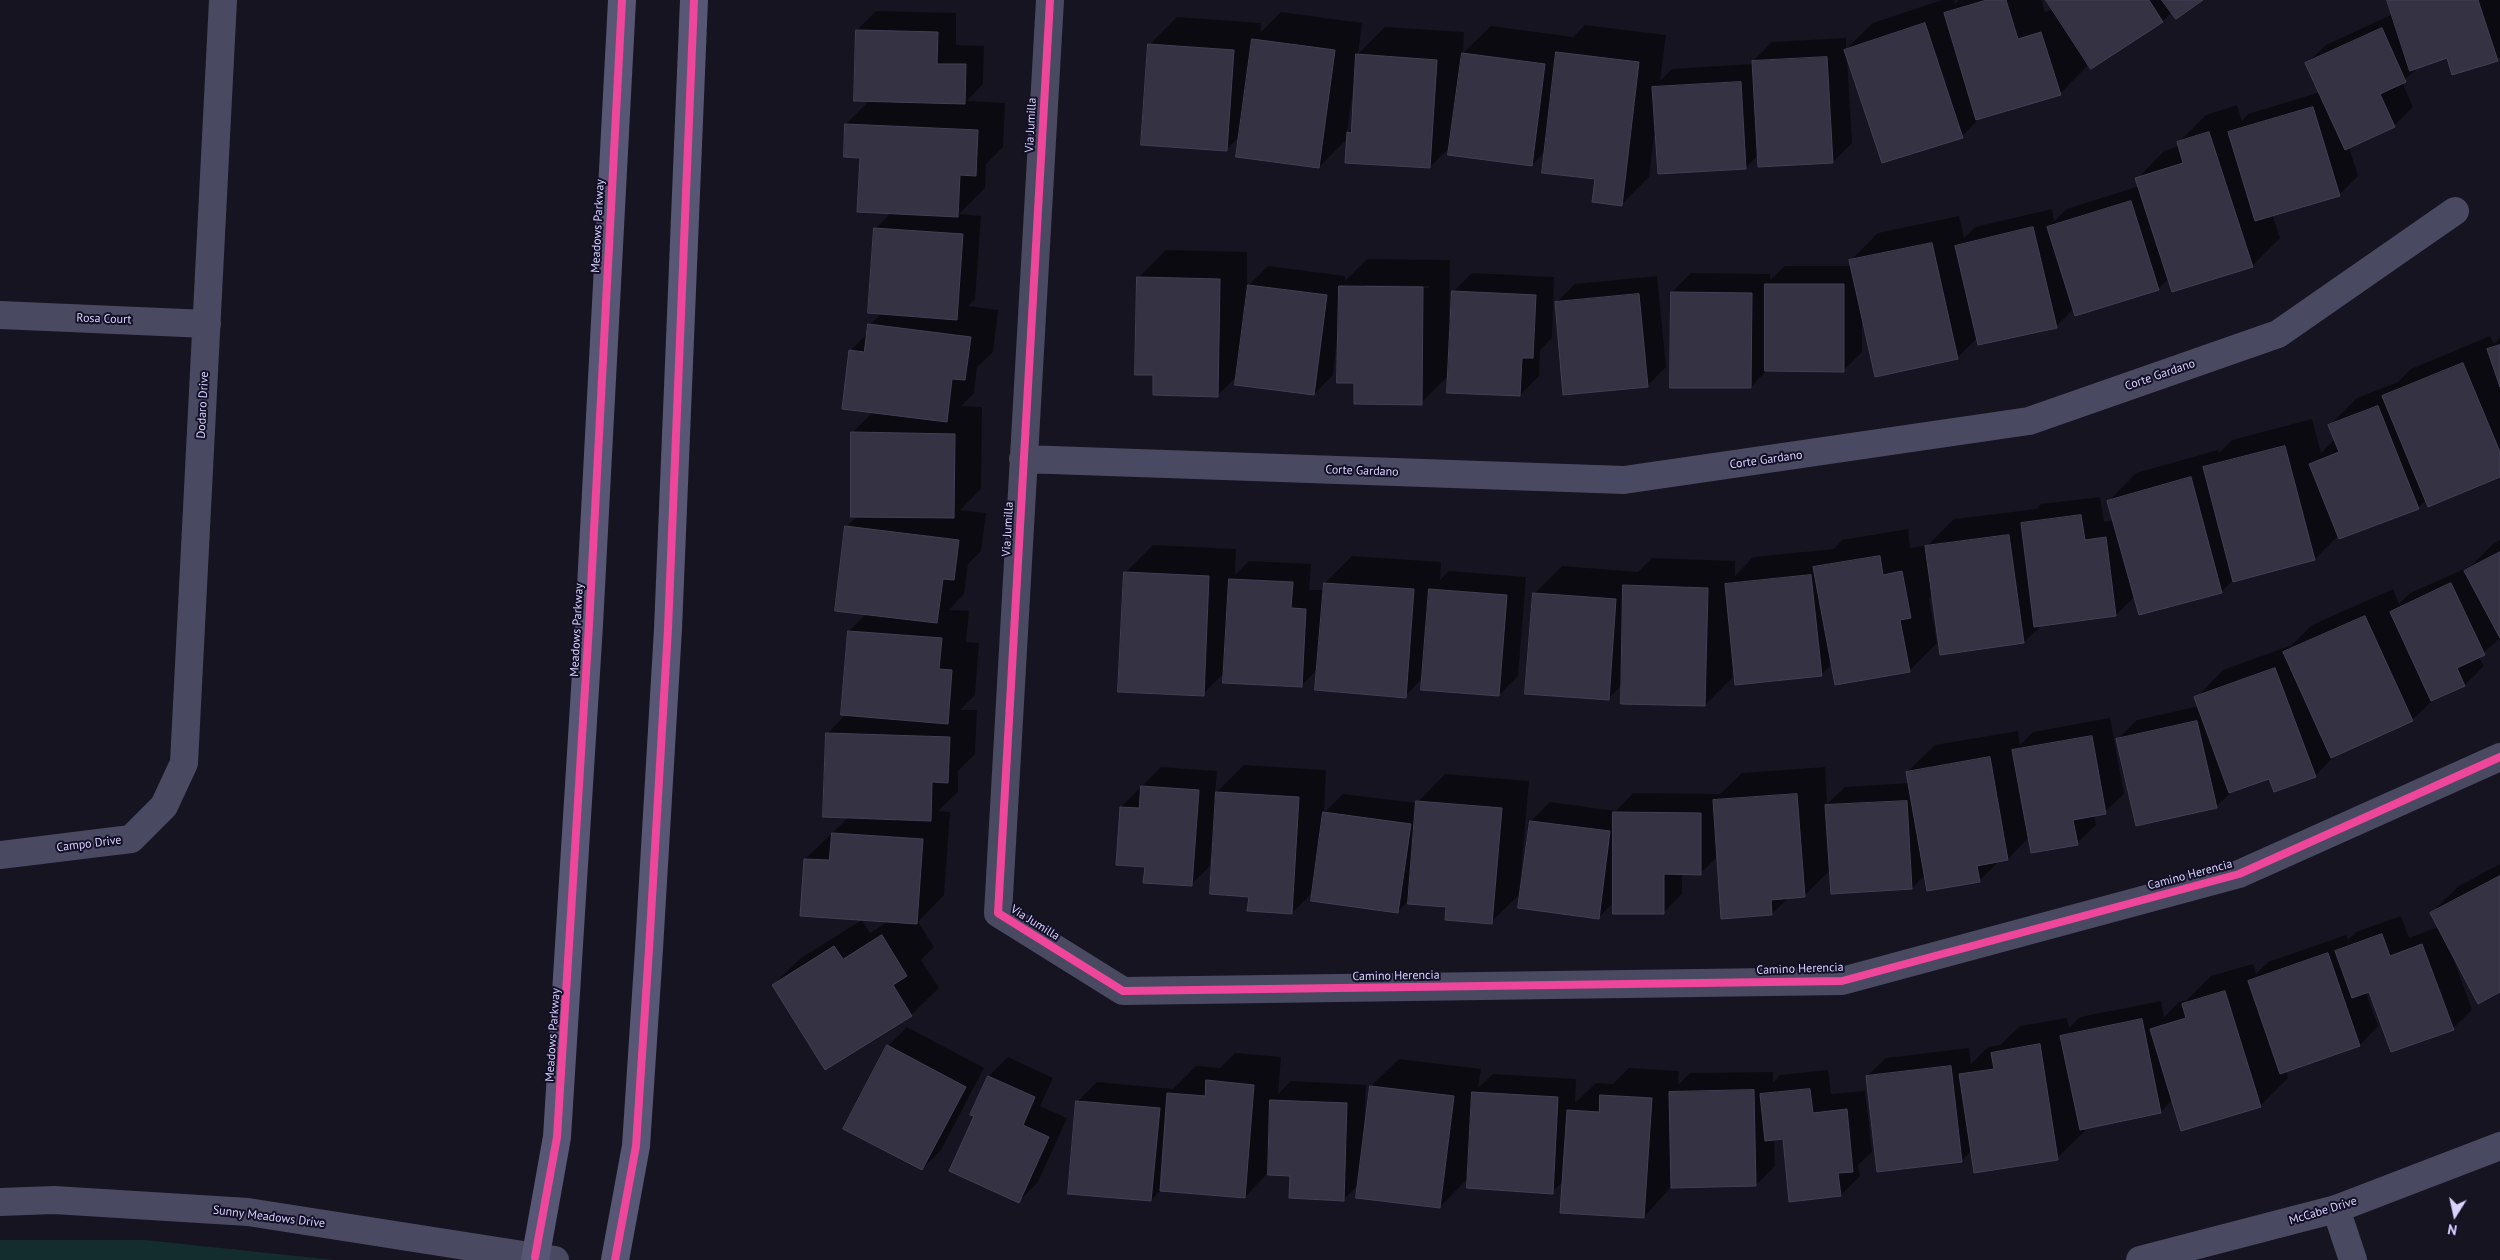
<!DOCTYPE html>
<html>
<head>
<meta charset="utf-8">
<style>
	body { margin:0 }
	#map { position:relative; width:2500px; height:1260px; overflow:hidden; background:#161421; font-family:"PT Sans",sans-serif }
	canvas { display:block }
	.north { position:absolute; left:2430px; top:1190px; width:50px; height:50px; -webkit-text-stroke:4px #130f26; paint-order:stroke; rotate:190deg; font-size:14px; font-weight:700; line-height:20px; text-align:center; color:#d9d4ff }
	.north::after { content:''; display:block; margin:auto; width:18px; height:22px; background:#d9d4ff; clip-path:polygon(50% 0,100% 100%,50% 72%,0 100%) }
</style>
</head>
<body>
<div id="map">
<canvas width="2500" height="1260"></canvas>
<div class="north">N</div>
</div>
<script>
const c = document.querySelector('canvas').getContext('2d');
c.lineJoin = 'round';
function fillPath(path, color) {
  c.fillStyle = color;
  c.fill(path, 'evenodd');
}
function trace(path, color, width, dash) {
  c.strokeStyle = color;
  c.lineWidth = width;
  c.lineCap = dash ? 'butt' : 'round';
  c.setLineDash(dash || []);
  c.stroke(path);
}
function write(font, color, halo, rows, align = 'center') {
  c.font = font + ' "PT Sans",sans-serif';
  c.lineWidth = 4;
  c.setLineDash([]);
  c.textBaseline = 'middle';
  c.strokeStyle = halo;
  c.fillStyle = color;
  for (const [text, x, y, turn = 0] of rows) {
    c.save();
    c.translate(x, y);
    c.rotate((+turn || 0) * Math.PI / 180);
    c.textAlign = isNaN(turn) ? turn : align;
    if (halo) c.strokeText(text, 0, 0);
    c.fillText(text, 0, 0);
    c.restore();
  }
}
const green = new Path2D(`
	M0,1240H145L334,1260H0Z`);
const shadow = new Path2D(`
	M1942,0H1954L1955,4L1959,0H2041L2045,12L2054,9L2048,0H2201L2172,12L2163,21L2091,67L2085,59L2087,66L2060,94L1981,117L1962,136L1847,58L1852,143L1833,162L1758,155L1746,168L1655,129L1649,177L1622,204L1596,178L1546,150L1532,165L1451,146L1430,167L1348,138L1319,167L1240,136L1226,150L1149,45L1177,17L1261,23L1260,33L1281,12L1362,23L1358,54L1385,27L1464,32L1463,53L1491,26L1573,37L1585,25L1666,35L1660,81L1672,69L1753,64V61L1772,42L1846,38V49L1873,23ZM1353,89L1355,90L1353,128L1347,133Z
	M2388,0H2500V57L2453,74L2447,56L2420,66L2402,82L2413,107L2394,126L2349,147L2358,176L2339,195L2272,214L2280,238L2252,266L2169,278L2158,289L2074,308L2056,327L1978,337L1958,357L1862,317V352L1843,371L1767,370L1751,387L1672,292L1691,273L1770,274V280L1785,266H1852L1850,261L1878,233L1959,216L1964,238L1975,227L2052,209L2054,221L2067,209L2139,186L2137,179L2164,151L2179,146L2178,143L2206,115L2237,105L2242,121L2248,114L2320,92L2307,63L2326,45L2393,14Z
	M876,11L956,13V45L984,46L983,84L967,101L1005,103L1003,147L986,164L985,188L959,214L981,216L975,299L968,306L998,310L993,352L977,367L974,393L961,406L982,407L981,489L960,510L986,513L981,551L968,564L964,594L949,610L969,611L966,642L979,643L975,695L960,710H977L975,754L958,771V792L938,811L950,812L944,895L918,922L934,947L921,960L939,988L911,1015L773,985L801,958L862,920L870,933L889,921L805,859L849,817L827,734L846,714L849,631L867,613L846,527L858,516L852,433L873,412L851,350L868,333L869,325L882,313L875,229L892,212L861,156H845L846,124L870,100L857,30Z
	M1166,250L1247,252V291H1248L1249,285L1268,266L1345,276V281L1367,259L1450,260L1449,319H1452L1453,292L1472,273L1554,277L1552,338L1540,350L1539,376L1520,395L1449,375L1421,403L1356,382L1337,339L1333,375L1314,394L1237,376L1218,395L1154,374L1138,278ZM1365,285L1429,286V288L1365,287Z
	M1657,276L1666,367L1647,386L1556,303L1575,284Z
	M2490,336L2494,344L2500,338V476L2427,499L2418,508L2339,535L2315,559L2232,581L2222,591L2140,614L2135,596L2116,615L2042,625L2024,642L1941,653L1933,594L1929,598L1937,643L1909,671L1832,664L1821,675L1733,666L1732,678L1705,705L1622,685L1608,699L1534,594L1562,566L1638,572L1652,558L1735,561V576L1753,557L1834,549L1842,540L1908,529L1910,548L1928,545L1954,519L2037,509L2041,504L2100,497L2104,522L2114,520L2109,501L2136,473L2218,450L2219,453L2232,440L2312,419L2321,453L2335,439L2329,426L2357,398L2398,382L2411,369Z
	M2500,540V638L2479,657L2484,666L2465,685L2434,699L2412,720L2336,754L2315,776L2269,777L2232,791L2216,807L2118,739L2137,720L2199,706L2196,698L2223,670L2292,645L2312,625L2393,589L2399,604L2410,593L2471,566L2493,544Z
	M1153,545L1236,549L1235,575L1249,561L1311,564L1309,590H1324L1325,583L1352,556L1441,562L1440,580L1449,571L1526,577L1518,676L1499,695L1423,678L1405,696L1318,669L1301,686L1224,673L1203,694L1126,572Z
	M2110,718L2124,794L2105,812L2094,814L2096,825L2077,843L2029,837L2008,859L2000,860L1979,881L1926,874L1912,888L1830,870L1804,896L1789,897L1772,914L1718,856L1700,874L1682,873V894L1663,913L1614,902L1598,918L1520,907L1531,821L1550,802L1616,811L1633,793L1720,794L1742,773L1825,767L1827,804L1845,787L1909,783L1907,772L1935,745L2018,731L2020,745L2033,732Z
	M1244,765L1326,770L1324,813L1343,794L1417,803L1445,774L1529,781L1519,895L1491,922L1448,906L1407,902L1398,912L1314,891L1292,913L1250,896L1213,855H1211L1210,866L1191,885L1146,866L1121,807L1161,767L1217,771L1215,794Z
	M2500,864V991L2453,957L2472,1010L2453,1028L2370,990L2366,992L2378,1026L2360,1045L2286,1071L2288,1078L2260,1106L2173,1099L2161,1112L2084,1128L2085,1131L2057,1158L1972,1150L1961,1161L1867,1076L1886,1058L1969,1048L1971,1064L1988,1047L2000,1045L2020,1026L2067,1018L2069,1028L2080,1017L2161,1001L2164,1017L2179,1002L2187,1000L2211,976L2253,964L2256,974L2268,962L2346,935L2348,940L2356,932L2401,916L2409,938L2438,927L2431,913L2459,886Z
	M907,1027L984,1068L941,1150L922,1169L888,1046Z
	M1235,1053L1281,1057L1278,1094L1291,1081L1366,1085L1364,1127H1366L1371,1086L1399,1059L1481,1069L1478,1088L1493,1074L1576,1079L1575,1103L1596,1083L1613,1084L1629,1068L1679,1071L1678,1085L1690,1073L1773,1072V1082L1780,1075L1828,1070L1831,1094L1865,1091L1872,1152L1858,1165L1860,1176L1841,1195L1784,1138L1774,1139L1775,1166L1756,1185L1671,1187L1644,1217L1564,1181L1552,1192L1468,1178L1440,1207L1359,1184L1344,1199L1292,1175L1267,1174L1245,1197L1161,1190L1151,1200L1078,1101L1097,1082L1173,1089L1196,1066L1220,1068Z
	M1008,1057L1053,1078L1040,1106L1067,1118L1038,1182L1019,1201L975,1116L989,1076Z`);
const building = new Path2D(`
	M1987,0H2006L2018,39L2041,32L2061,95L1976,120L1944,13Z
	M2046,0H2149L2163,22L2091,69Z
	M2162,0H2203L2176,19Z
	M2387,0H2478L2498,61L2452,75L2447,58L2410,71Z
	M1925,23L1963,138L1882,163L1844,50Z
	M2382,28L2406,82L2380,94L2395,127L2345,150L2305,63Z
	M856,30L938,32L937,64H966L965,104L854,101Z
	M1252,39L1335,50L1319,168L1236,157Z
	M1148,44L1234,50L1227,151L1141,145Z
	M1556,52L1639,62L1622,206L1592,202L1595,179L1542,173Z
	M1462,53L1545,64L1532,166L1448,155Z
	M1356,54L1437,60L1430,168L1345,163L1347,132L1351,133Z
	M1827,57L1833,163L1758,167L1752,61Z
	M1741,82L1746,169L1658,174L1652,87Z
	M2313,107L2340,196L2255,221L2228,132Z
	M845,124L978,130L976,176L960,175L958,217L857,212L860,158L844,157Z
	M2209,132L2253,267L2172,292L2135,178L2183,163L2177,142Z
	M2131,201L2159,290L2075,316L2047,227Z
	M2033,227L2057,328L1978,345L1955,246Z
	M874,228L963,234L957,320L868,313Z
	M1932,243L1958,359L1875,377L1849,260Z
	M1137,277L1220,279L1218,397L1153,395V375H1135Z
	M1765,284H1844V372L1765,371Z
	M1248,285L1327,295L1314,395L1235,385Z
	M1339,286L1423,287L1422,405L1354,404V383H1337Z
	M1452,291L1536,295L1533,358H1522L1520,396L1447,393Z
	M1671,292L1752,293L1751,388H1670Z
	M1639,294L1648,387L1563,395L1555,302Z
	M868,324L971,337L965,380L952,379L947,422L842,409L849,350L864,352Z
	M2500,345V387L2487,349Z
	M2463,363L2500,452V477L2428,507L2382,396Z
	M2378,406L2419,509L2339,539L2309,464L2339,452L2328,425Z
	M851,432L955,434L954,518L851,517Z
	M2285,446L2315,560L2233,582L2203,467Z
	M2191,477L2222,593L2139,615L2107,501Z
	M2081,515L2085,540L2106,537L2116,616L2034,627L2021,523Z
	M845,526L959,540L954,580L943,579L937,623L835,611Z
	M2009,535L2024,643L1940,655L1925,546Z
	M2500,552V638L2464,571Z
	M1880,556L1883,575L1902,571L1911,618L1900,620L1910,672L1835,685L1813,567Z
	M1124,572L1209,576L1204,696L1118,692Z
	M1811,575L1822,676L1735,685L1725,584Z
	M1229,579L1293,582L1291,608L1306,609L1302,687L1223,683Z
	M1324,583L1414,589L1406,698L1315,690Z
	M2451,583L2485,655L2457,668L2465,686L2431,701L2390,612Z
	M1623,585L1708,588L1705,706L1621,704Z
	M1429,589L1507,595L1499,696L1421,690Z
	M1533,593L1616,599L1609,700L1525,694Z
	M2365,616L2413,721L2331,758L2283,652Z
	M848,631L942,638L939,669L952,670L948,724L841,715Z
	M2275,668L2316,777L2274,792L2269,779L2229,793L2194,697Z
	M2197,721L2217,808L2136,826L2116,739Z
	M826,733L950,737L948,783L932,782L931,821L823,817Z
	M2092,736L2106,814L2073,820L2078,845L2031,853L2012,750Z
	M1990,757L2008,860L1977,866L1980,882L1927,891L1906,772Z
	M1141,786L1199,790L1192,886L1143,883L1145,867L1116,865L1120,807L1139,808Z
	M1216,792L1299,797L1292,914L1247,911L1249,897L1210,894Z
	M1797,794L1805,897L1771,900L1772,915L1721,919L1713,800Z
	M1416,801L1502,808L1492,924L1445,920L1446,907L1408,904Z
	M1907,801L1912,889L1831,894L1825,805Z
	M1323,812L1411,824L1398,913L1311,901Z
	M1613,812L1701,813V875L1664,874V914H1613Z
	M1530,821L1610,831L1599,919L1518,908Z
	M832,833L923,839L917,924L800,916L804,859L829,860Z
	M2500,876V992L2478,1004L2430,913Z
	M2382,934L2390,956L2422,944L2454,1030L2391,1052L2369,992L2352,998L2335,951Z
	M882,935L907,976L893,985L912,1016L825,1070L772,985L834,946L843,959Z
	M2328,953L2360,1046L2280,1074L2248,981Z
	M2225,991L2261,1107L2181,1131L2150,1029L2186,1018L2182,1004Z
	M2142,1019L2161,1113L2080,1130L2060,1036Z
	M2040,1044L2058,1160L1974,1173L1959,1074L1994,1069L1991,1053Z
	M887,1045L966,1087L922,1170L843,1129Z
	M1951,1066L1962,1162L1877,1172L1866,1076Z
	M988,1076L1035,1097L1023,1125L1049,1137L1019,1203L949,1171L974,1116L970,1115Z
	M1206,1080L1254,1085L1245,1198L1160,1191L1167,1093L1205,1096Z
	M1370,1086L1454,1096L1440,1208L1356,1198Z
	M1810,1089L1813,1113L1847,1109L1853,1172L1838,1173L1841,1196L1789,1202L1783,1139L1765,1141L1760,1094Z
	M1754,1090L1756,1186L1671,1188L1669,1092Z
	M1472,1092L1558,1097L1553,1194L1467,1188Z
	M1600,1095L1652,1098L1644,1218L1560,1213L1567,1110L1599,1112Z
	M1270,1100L1347,1103L1344,1201L1289,1198L1290,1176L1268,1175Z
	M1076,1101L1160,1108L1151,1201L1068,1194Z`);
const minor = new Path2D(`
	M1050,0L998,913L1123,991L1842,981L2239,874L2500,757
	M0,315L207,324
	M1023,459L1624,480L2029,421L2278,334L2455,211
	M0,855L131,839L164,806L184,763L223,0
	M2336,1209L2353,1260`);
const tertiary = new Path2D(`
	M0,1202L54,1200L248,1212L555,1260
	M2140,1260L2336,1209L2500,1146`);
const secondary = new Path2D(`
	M535,1260L557,1137L589,625L622,0
	M615,1260L636,1146L649,949L668,629L694,0`);
const cycleway = new Path2D(`
	M1050,0L998,913L1123,991L1842,981L2239,874L2500,757
	M535,1257L557,1137L589,625L622,0
	M615,1260L636,1146L649,949L668,629L694,0`);
const streetNames = [
	["Via Jumilla",1031,125,-87],
	["Meadows Parkway",598,226,-87],
	["Rosa Court",104,319,2],
	["Corte Gardano",2160,375,-19],
	["Dodaro Drive",203,405,-87],
	["Corte Gardano",1766,460,-8],
	["Corte Gardano",1362,471,2],
	["Via Jumilla",1008,529,-87],
	["Meadows Parkway",577,630,-87],
	["Campo Drive",89,844,-7],
	["Camino Herencia",2190,875,-15],
	["Via Jumilla",1035,923,32],
	["Camino Herencia",1800,969,-2],
	["Camino Herencia",1396,976,-1],
	["Meadows Parkway",553,1035,-86],
	["McCabe Drive",2323,1211,-17],
	["Sunny Meadows Drive",269,1217,7]
];
fillPath(green, '#132c2d');
fillPath(shadow, '#0007');
fillPath(building, '#343243');
trace(building, '#433f54', 1);
trace(minor, '#4a4962', 28);
trace(tertiary, '#4a4962', 28);
trace(secondary, '#575674', 28);
trace(cycleway, '#ed469a', 8);
write('12px', '#d9d4ff', '#130f26', streetNames);
</script>
</body>
</html>
